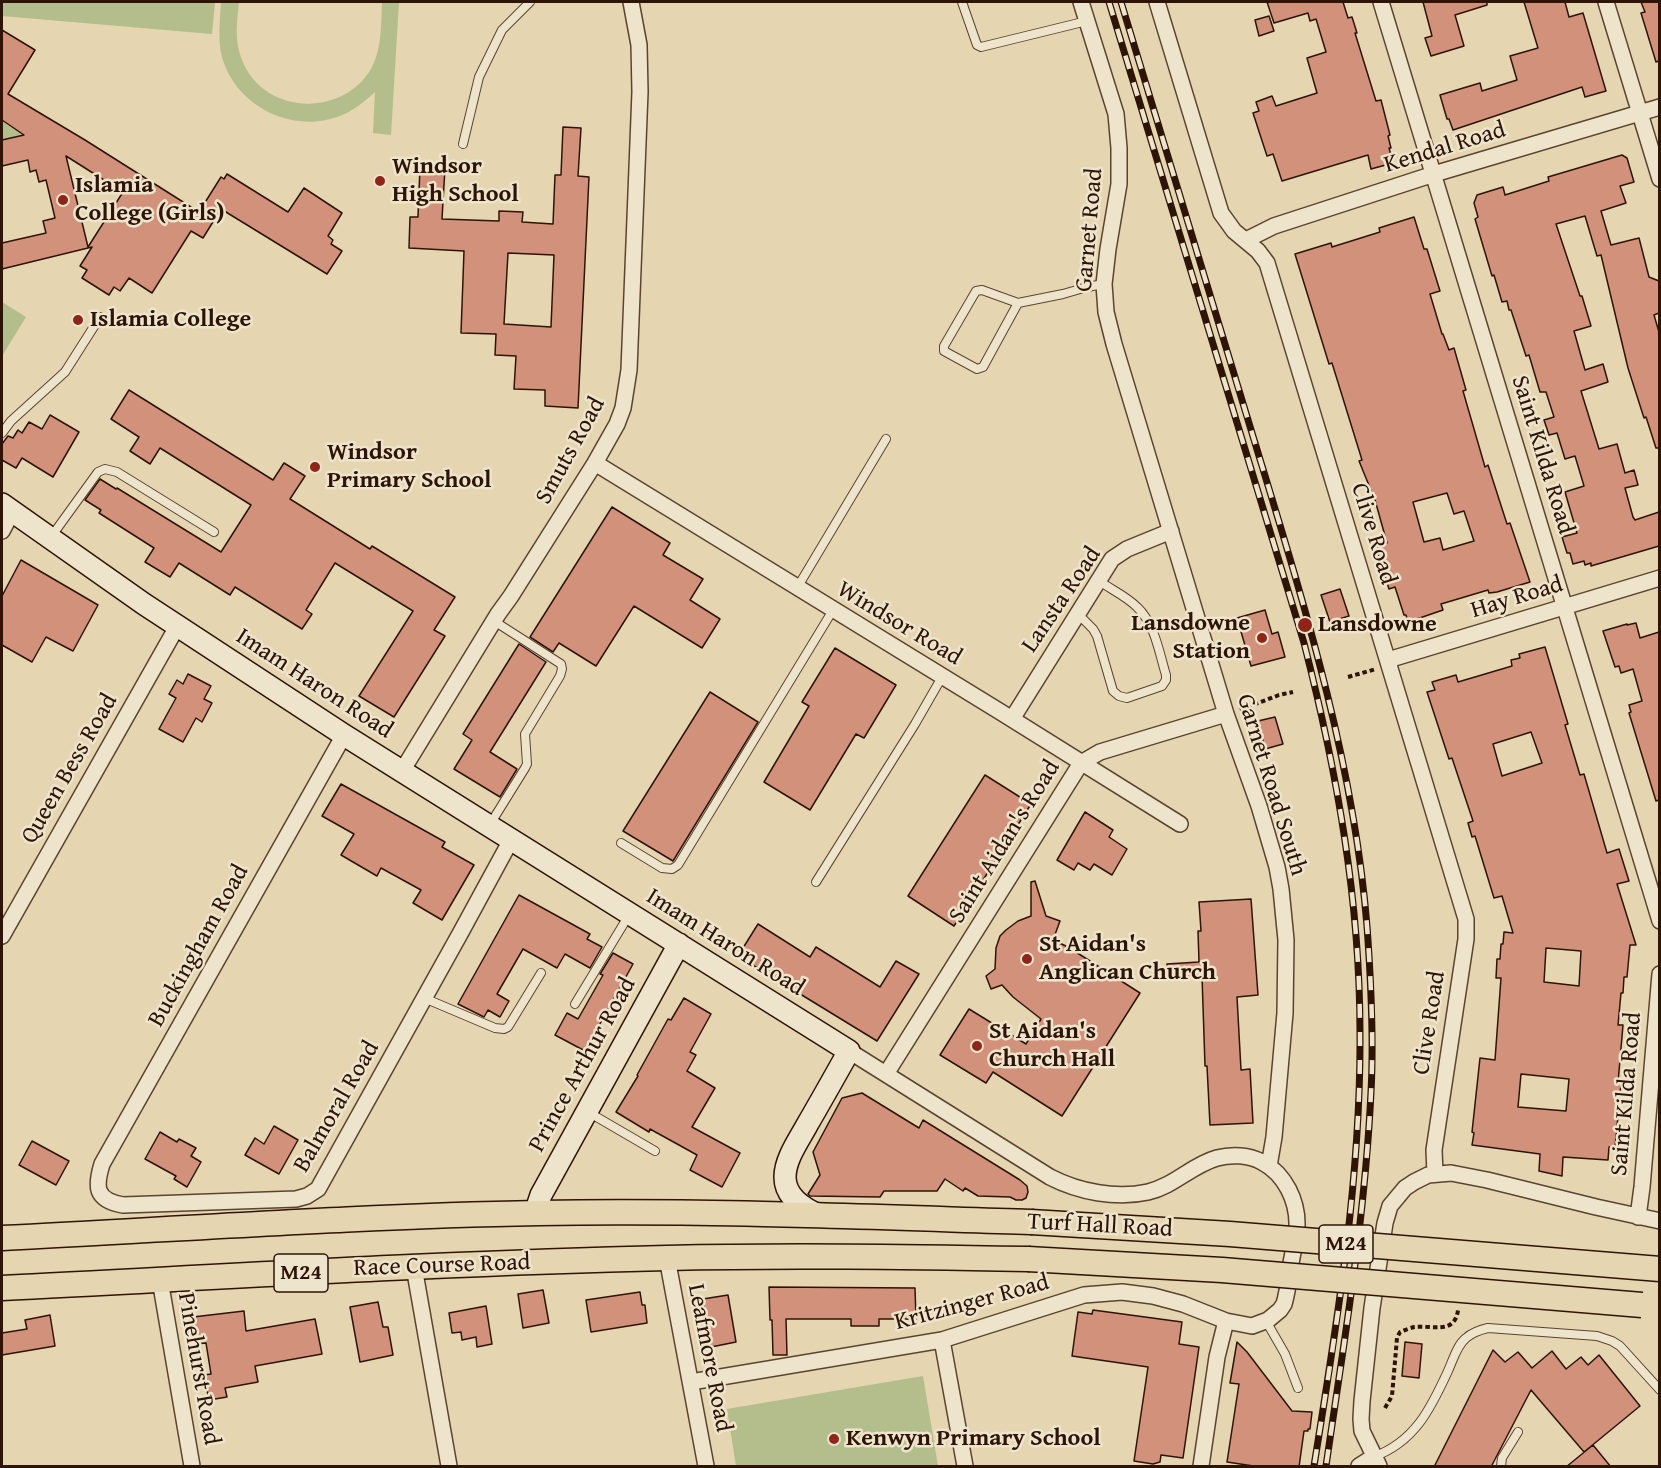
<!DOCTYPE html>
<html>
<head>
<meta charset="utf-8">
<style>
	body { margin:0 }
	#map { position:relative; width:1661px; height:1468px; overflow:hidden; background:#e5d5b0; font-family:"Gentium Book Plus",serif }
	canvas { display:block }
	.frame { position:absolute; inset:0; border:3px solid #2d1404; pointer-events:none }
</style>
</head>
<body>
<div id="map">
<canvas width="1661" height="1468"></canvas>
<div class="frame"></div>
</div>
<script>
const c = document.querySelector('canvas').getContext('2d');
c.lineJoin = 'round';
function fillPath(path, color) {
  c.fillStyle = color;
  c.fill(path, 'evenodd');
}
function trace(path, color, width, dash) {
  c.strokeStyle = color;
  c.lineWidth = width;
  c.lineCap = dash ? 'butt' : 'round';
  c.setLineDash(dash || []);
  c.stroke(path);
}
function write(font, color, halo, rows, align = 'center') {
  c.font = font + ' "Gentium Book Plus",serif';
  c.lineWidth = 5;
  c.setLineDash([]);
  c.textBaseline = 'middle';
  c.strokeStyle = halo;
  c.fillStyle = color;
  for (const [text, x, y, turn = 0] of rows) {
    c.save();
    c.translate(x, y);
    c.rotate((+turn || 0) * Math.PI / 180);
    c.textAlign = isNaN(turn) ? turn : align;
    if (halo) c.strokeText(text, 0, 0);
    c.fillText(text, 0, 0);
    c.restore();
  }
}
const green = new Path2D(`
	M2,2H215L212,34L2,16Z
	M221,2H239C237,21 234,41 242,60C263,115 342,118 371,69C382,49 381,24 382,2H399L391,135L373,133L375,92C364,102 352,112 337,117C288,134 232,103 221,53C218,36 220,19 221,2Z
	M2,121L24,135L2,140Z
	M2,302L26,317L2,356Z
	M923,1376L938,1466H736L727,1409Z`);
const building = new Path2D(`
	M1267,2H1343L1348,18L1352,17L1357,33H1355L1376,101L1381,100L1390,135L1388,136L1391,148H1389L1393,163L1371,169L1368,155L1282,181L1273,154L1267,156L1253,113L1259,111L1256,102L1272,96L1276,106L1317,93L1307,58L1326,52L1316,19L1310,21L1308,13L1274,23Z
	M1423,2H1487V5L1455,15L1464,46L1431,56L1425,38L1432,36Z
	M1524,2H1565L1569,17L1583,13L1606,91L1585,97L1582,87L1453,130L1449,119H1447L1440,95L1480,83L1482,91L1517,80L1510,56L1538,48Z
	M1641,2H1659V61L1656,62L1641,13L1645,12Z
	M1269,16L1274,31L1259,36L1255,20Z
	M2,30L35,50L8,94L85,140L199,212L221,177L224,179L227,174L288,212L304,188L342,213L328,236L333,240L331,244L342,251L327,274L221,209L203,238L191,231L152,293L129,278L120,291L114,287L109,295L82,278L87,270L80,266L92,247L2,269V243L46,233L43,221L55,218L46,180L39,182L36,170L30,172L28,160L2,166V140L24,135L2,120ZM66,156L123,192L88,247Z
	M563,127L581,128L578,176L589,177L578,408L545,406V390L514,389L516,356L495,355L496,334L461,333L464,251L409,248L410,217H418L420,167L445,168L442,219L499,221V211L523,212L522,222L553,224L555,175H561ZM508,253L554,255L551,327L504,324Z
	M1622,155L1627,158L1634,182L1620,186L1626,203L1601,211L1611,245L1639,238L1649,277L1659,281V313L1654,315L1659,332V448H1656L1646,417L1644,418L1628,368L1601,255L1597,256L1585,216L1556,224L1580,296H1582L1591,326L1574,331L1585,370L1603,364L1608,382L1581,391L1599,449L1617,444L1625,473L1634,470L1638,485L1625,488L1633,517L1635,520L1659,512V546L1591,566V563L1585,565L1584,561L1573,564L1570,553H1567L1562,537L1577,533L1565,492L1584,486L1575,456L1565,459L1557,433L1549,435L1544,420L1554,417L1546,392H1540L1529,355L1526,356L1511,310H1509L1507,301L1502,302L1494,275L1492,276L1475,219L1478,217L1474,203L1477,195L1503,187L1505,195L1549,181L1548,177Z
	M1414,217L1424,249H1427L1440,291L1430,294L1442,334H1443L1449,350L1454,348L1466,390L1463,391L1485,467L1488,465L1507,524L1510,523L1530,582L1497,592L1489,593L1488,590L1441,604L1443,610L1408,622L1406,615H1404L1395,587L1389,589L1376,547L1387,543L1375,500L1359,461L1362,460L1332,363L1329,364L1295,254L1331,243L1332,247L1380,232L1379,228ZM1447,493L1454,514L1464,511L1474,541L1443,550L1440,538L1424,542L1413,502Z
	M129,390L273,480L284,463L305,476L290,499L370,549L372,546L455,597L434,630L445,636L394,717L359,696L413,611L335,563L306,610L312,614L302,629L235,587L230,595L179,563L170,577L145,562L154,548L99,513L101,510L85,500L100,479L116,489L117,488L221,552L251,505L160,448L150,464L130,451L139,437L111,419Z
	M50,415L79,432L53,477L22,458L16,468L2,460V444L8,436L13,438L18,430L22,433L29,422L42,429Z
	M612,507L670,543L663,555L703,579L690,600L720,619L702,648L634,606L596,666L559,643L553,652L530,637Z
	M21,560L98,605L73,651L46,637L32,662L2,645V596Z
	M1340,589L1349,616L1330,622L1321,595Z
	M1265,610L1272,634L1278,632L1285,657L1251,666L1237,618Z
	M1636,623L1640,638L1659,632V800L1656,801L1629,713L1631,712L1629,705L1642,701L1633,669L1621,673L1619,666L1615,667L1603,631L1627,624V625Z
	M519,644L546,662L490,752L517,769L500,797L454,769L472,740L463,734Z
	M1545,647L1568,724L1565,725L1580,775L1584,774L1607,853L1619,849L1629,881L1617,884L1636,945H1630L1627,977H1624L1623,993H1621L1618,1025H1623L1618,1083L1621,1084L1615,1148L1609,1147L1608,1160L1563,1157L1562,1176L1539,1171L1540,1154L1472,1145L1474,1133L1472,1132L1480,1058L1495,1060L1501,978H1496L1497,959H1500L1501,944H1503L1504,932L1513,933L1502,896L1494,898L1475,836L1472,837L1468,823L1473,821L1452,758L1449,759L1427,692L1435,690L1432,682L1456,675L1458,682L1512,666L1511,660L1520,658L1519,654ZM1531,732L1542,763L1502,776L1493,744ZM1546,948L1581,951L1579,986L1544,982ZM1521,1074L1569,1079L1566,1111L1518,1107Z
	M835,648L896,685L864,738L856,734L810,810L764,782L809,706L802,702Z
	M188,674L211,686L204,699L212,703L202,722L196,718L183,742L159,729L176,698L169,694L177,680L183,684Z
	M710,692L758,722L673,861L623,831Z
	M1275,717L1283,744L1265,749L1258,721Z
	M985,775L1031,804L954,926L908,896Z
	M341,784L445,842L442,847L474,865L442,920L413,903L421,890L381,868L377,876L341,855L354,834L322,816Z
	M1085,812L1113,830L1109,837L1127,849L1112,875L1094,864L1090,870L1078,863L1074,870L1057,860Z
	M1035,881L1046,916L1060,921L1053,940L1068,947L1140,993L1062,1116L993,1072L986,1083L940,1055L969,1009L1026,1044L1041,1019L1013,997L1002,985L991,989L986,976L995,969L996,948L1000,936L1006,930L1018,921L1031,916V882Z
	M519,895L590,934L587,939L602,947L590,968L565,954L557,968L523,949L497,994L509,1001L500,1017L488,1010L484,1017L458,1004Z
	M1251,899L1258,995L1237,997L1241,1070L1250,1069L1253,1123L1210,1125L1207,1066H1205L1202,976L1168,977L1167,964L1199,962L1198,931H1201L1199,902Z
	M758,924L810,957L816,947L880,987L896,961L919,974L877,1041L738,956Z
	M613,953L633,964L585,1051L555,1035L567,1013L578,1019L603,975L600,974Z
	M684,998L711,1014L690,1052L696,1055L687,1071L715,1088L692,1127L740,1153L722,1187L690,1170L697,1155L650,1129L649,1132L616,1112L638,1076L637,1075L668,1019L671,1020Z
	M862,1093L919,1128L923,1120L1020,1180L1027,1186L1028,1192L1026,1198L1022,1200H1016L1010,1197L978,1196L965,1188L963,1191L945,1179L937,1191H884L880,1197L810,1196L808,1194L820,1175L813,1152L842,1098Z
	M274,1126L298,1140L279,1174L245,1155L255,1138L264,1144Z
	M160,1132L177,1142L179,1139L196,1148L191,1156L201,1162L187,1187L174,1179L176,1176L145,1159Z
	M32,1141L69,1161L56,1185L19,1165Z
	M769,1287L915,1288L916,1319H879V1326H851V1319H786L787,1355H773L772,1320H770Z
	M543,1290L549,1323L523,1328L518,1294Z
	M640,1292L642,1305H645L647,1323L591,1332L586,1300Z
	M728,1295L736,1342L711,1347L703,1299Z
	M378,1302L383,1327H388L393,1355L360,1362L350,1307Z
	M486,1306L492,1344L477,1347L476,1337L462,1340L461,1332L452,1333L449,1313Z
	M1093,1310L1182,1322L1179,1344L1199,1347L1183,1458L1161,1455L1160,1462L1153,1464L1134,1461L1148,1367L1072,1356L1078,1312L1092,1314Z
	M244,1311L246,1331L315,1319L322,1354L255,1366L258,1382L225,1388L227,1397L209,1400L204,1375L211,1374L206,1343L196,1344L193,1317Z
	M50,1315L55,1346L2,1355V1333L27,1329L25,1320Z
	M1237,1342L1247,1352L1292,1411L1312,1412L1310,1429H1308V1431H1304L1299,1467H1260L1227,1462L1239,1384L1230,1383Z
	M1405,1342L1422,1344L1419,1378L1402,1376Z
	M1493,1350L1505,1362L1518,1352L1532,1368L1552,1351L1566,1369L1581,1357L1588,1365L1599,1355L1640,1406L1584,1452L1531,1390L1491,1467H1434Z
	M1593,1445L1611,1467H1566Z`);
const path = new Path2D(`
	M1348,677L1376,669
	M1240,710L1279,695L1293,692
	M1385,1408L1392,1396L1397,1338L1400,1332C1405,1330 1410,1328 1414,1327C1432,1325 1455,1335 1458,1310`);
const lane = new Path2D(`
	M962,2L977,45L981,47L1087,21
	M463,144L479,77L502,30L530,2
	M1018,303L983,367L977,369L944,351V346L976,291L982,290L1018,303L1063,294L1087,287L1104,284
	M2,433L11,421L65,372L100,317
	M51,537L98,472L105,469L117,472L214,532
	M797,588L886,439
	M1078,614L1093,629L1097,636L1113,691L1119,696L1127,698L1162,686L1166,680V675C1159,652 1155,624 1137,607C1126,596 1110,589 1098,580
	M489,826L525,768L527,764L525,734L560,676L562,669L561,664L494,621
	M621,843L662,868L672,869L678,865L833,610
	M816,882L915,724L942,677
	M424,998L495,1028L504,1029L508,1027L541,973
	M575,1004L629,915
	M588,1112L655,1151
	M1266,1321L1285,1354L1298,1388
	M1373,1457C1415,1442 1431,1408 1448,1371C1453,1360 1457,1345 1466,1338C1473,1332 1479,1330 1488,1328L1597,1336L1612,1341L1620,1346L1660,1390
	M1501,1466L1502,1458L1518,1432`);
const street = new Path2D(`
	M1081,2L1116,114L1119,148V184L1108,249L1104,284L1106,312L1114,344L1226,714L1259,806L1277,867L1281,889L1286,940L1285,1013L1274,1137L1269,1166
	M1157,2L1221,213L1234,231L1258,251L1267,263L1466,919V939L1434,1150L1435,1174
	M1381,2L1660,921
	M1606,2L1660,179
	M1246,240L1274,226L1434,174L1660,107
	M595,463L999,711L1180,824
	M2,531L12,512
	M1388,660L1660,578
	M1012,719L1112,559L1127,549L1171,531
	M344,735L102,1164C95,1187 95,1200 123,1205L296,1199L307,1196L318,1189L461,932L511,840
	M402,771L498,614L511,596L595,463L617,424L623,408L629,370L640,92L639,45L631,2
	M2,936L178,625
	M886,1074L1081,763L1100,752L1226,714
	M1638,1217L1642,1187L1660,974
	M667,1258L706,1466
	M414,1267L449,1466
	M160,1280L192,1466
	M942,1340L965,1466
	M691,1382L942,1340L1084,1295L1122,1292L1153,1296L1183,1304L1226,1321L1252,1326L1268,1320L1280,1310L1284,1304C1288,1291 1289,1277 1291,1263C1293,1252 1296,1239 1297,1227C1298,1201 1285,1174 1262,1162C1249,1155 1232,1154 1217,1158C1192,1165 1174,1186 1148,1192C1116,1199 1079,1192 1050,1177L849,1051
	M1201,1466L1217,1357L1226,1321
	M1359,1466L1373,1457
	M1379,1466L1362,1431L1361,1419L1362,1401L1372,1308L1385,1223L1390,1206L1405,1188L1414,1182L1428,1175L1451,1173L1487,1180L1596,1207L1660,1221`);
const secondary = new Path2D(`
	M2,504L144,604L344,735L849,1051C835,1076 821,1101 807,1125C799,1140 785,1159 785,1177C785,1198 804,1209 821,1216
	M538,1213V1204L541,1195L679,944`);
const primary = new Path2D(`
	M2,1238C181,1229 360,1216 539,1213C703,1210 868,1217 1031,1222
	M2,1288C223,1277 445,1263 667,1258C787,1255 908,1257 1028,1259`);
const rail = new Path2D(`
	M1109,2L1304,643C1337,772 1360,900 1360,1033C1361,1178 1337,1323 1314,1466
	M1121,2C1167,153 1213,305 1259,456C1306,610 1354,765 1367,926C1371,981 1374,1037 1371,1092C1365,1218 1344,1342 1326,1466`);
const primaryBridge = new Path2D(`
	M1031,1222L1230,1234L1660,1269
	M1028,1259L1222,1270L1642,1305`);
const markers = [
	[380,181,6,"#8f2418"],
	[63,200,6,"#8f2418"],
	[78,320,6,"#8f2418"],
	[315,467,6,"#8f2418"],
	[1305,625,8,"#8f2418"],
	[1262,638,6,"#8f2418"],
	[1027,959,6,"#8f2418"],
	[977,1046,6,"#8f2418"],
	[834,1439,6,"#8f2418"]
];
const shields = [
	[1346,1244,54],
	[301,1273,54]
];
const shieldNames = [
	["M24",1346,1244],
	["M24",301,1273]
];
const streetNames = [
	["Kendal Road",1445,148,-17],
	["Garnet Road",1090,230,-85],
	["Smuts Road",571,451,-61],
	["Saint Kilda Road",1542,455,73],
	["Clive Road",1373,534,73],
	["Hay Road",1517,598,-17],
	["Lansta Road",1062,600,-56],
	["Windsor Road",899,624,31],
	["Imam Haron Road",314,684,33],
	["Queen Bess Road",70,769,-60],
	["Garnet Road South",1271,785,73],
	["Saint Aidan's Road",1005,842,-58],
	["Imam Haron Road",725,943,32],
	["Buckingham Road",199,946,-61],
	["Clive Road",1430,1023,-81],
	["Prince Arthur Road",583,1065,-61],
	["Saint Kilda Road",1627,1094,-85],
	["Balmoral Road",337,1107,-60],
	["Turf Hall Road",1100,1226,3],
	["Race Course Road",442,1266,-2],
	["Kritzinger Road",972,1303,-15],
	["Leafmore Road",709,1358,79],
	["Pinehurst Road",198,1369,80]
];
const poiNames = [
	["Windsor",392,167],
	["High School",392,195],
	["Islamia",75,186],
	["College (Girls)",75,214],
	["Islamia College",90,320],
	["Windsor",327,453],
	["Primary School",327,481],
	["Lansdowne",1250,624,"right"],
	["Station",1250,652,"right"],
	["Lansdowne",1318,625],
	["St Aidan's",1039,945],
	["Anglican Church",1039,973],
	["St Aidan's",989,1032],
	["Church Hall",989,1060],
	["Kenwyn Primary School",846,1439]
];
fillPath(green, '#b4bd8c');
fillPath(building, '#d2917b');
trace(building, '#2d1404', 1.5);
trace(lane, '#5b442f', 10);
trace(street, '#5b442f', 18);
trace(secondary, '#2d1404', 24);
trace(primary, '#2d1404', 27);
trace(path, '#2d1404', 4, [4.5, 3]);
trace(lane, '#eee4cc', 8);
trace(street, '#eee4cc', 15);
trace(secondary, '#eee4cc', 21);
trace(primary, '#e5d5b0', 24);
trace(rail, '#2d1404', 7);
trace(rail, '#eee4cc', 4.5, [14]);
trace(primaryBridge, '#2d1404', 27, []);
trace(primaryBridge, '#e5d5b0', 24);
for (const [x, y, r, color] of markers) {
  const dot = new Path2D();
  dot.arc(x, y, r, 0, 2 * Math.PI);
  c.fillStyle = color;
  c.fill(dot);
  trace(dot, '#eee4cc', 2);
}
for (const [x, y, w] of shields) {
  const box = new Path2D();
  box.roundRect(x - w / 2, y - 19, w, 38, 4.5);
  c.fillStyle = '#eee4cc';
  c.fill(box);
  trace(box, '#2d1404', 1.5);
}
write('bold 22px', '#2d1404', null, shieldNames);
write('24px', '#2d1404', '#eee4cc', streetNames);
write('bold 24px', '#2d1404', '#eee4cc', poiNames, 'left');
</script>
</body>
</html>
